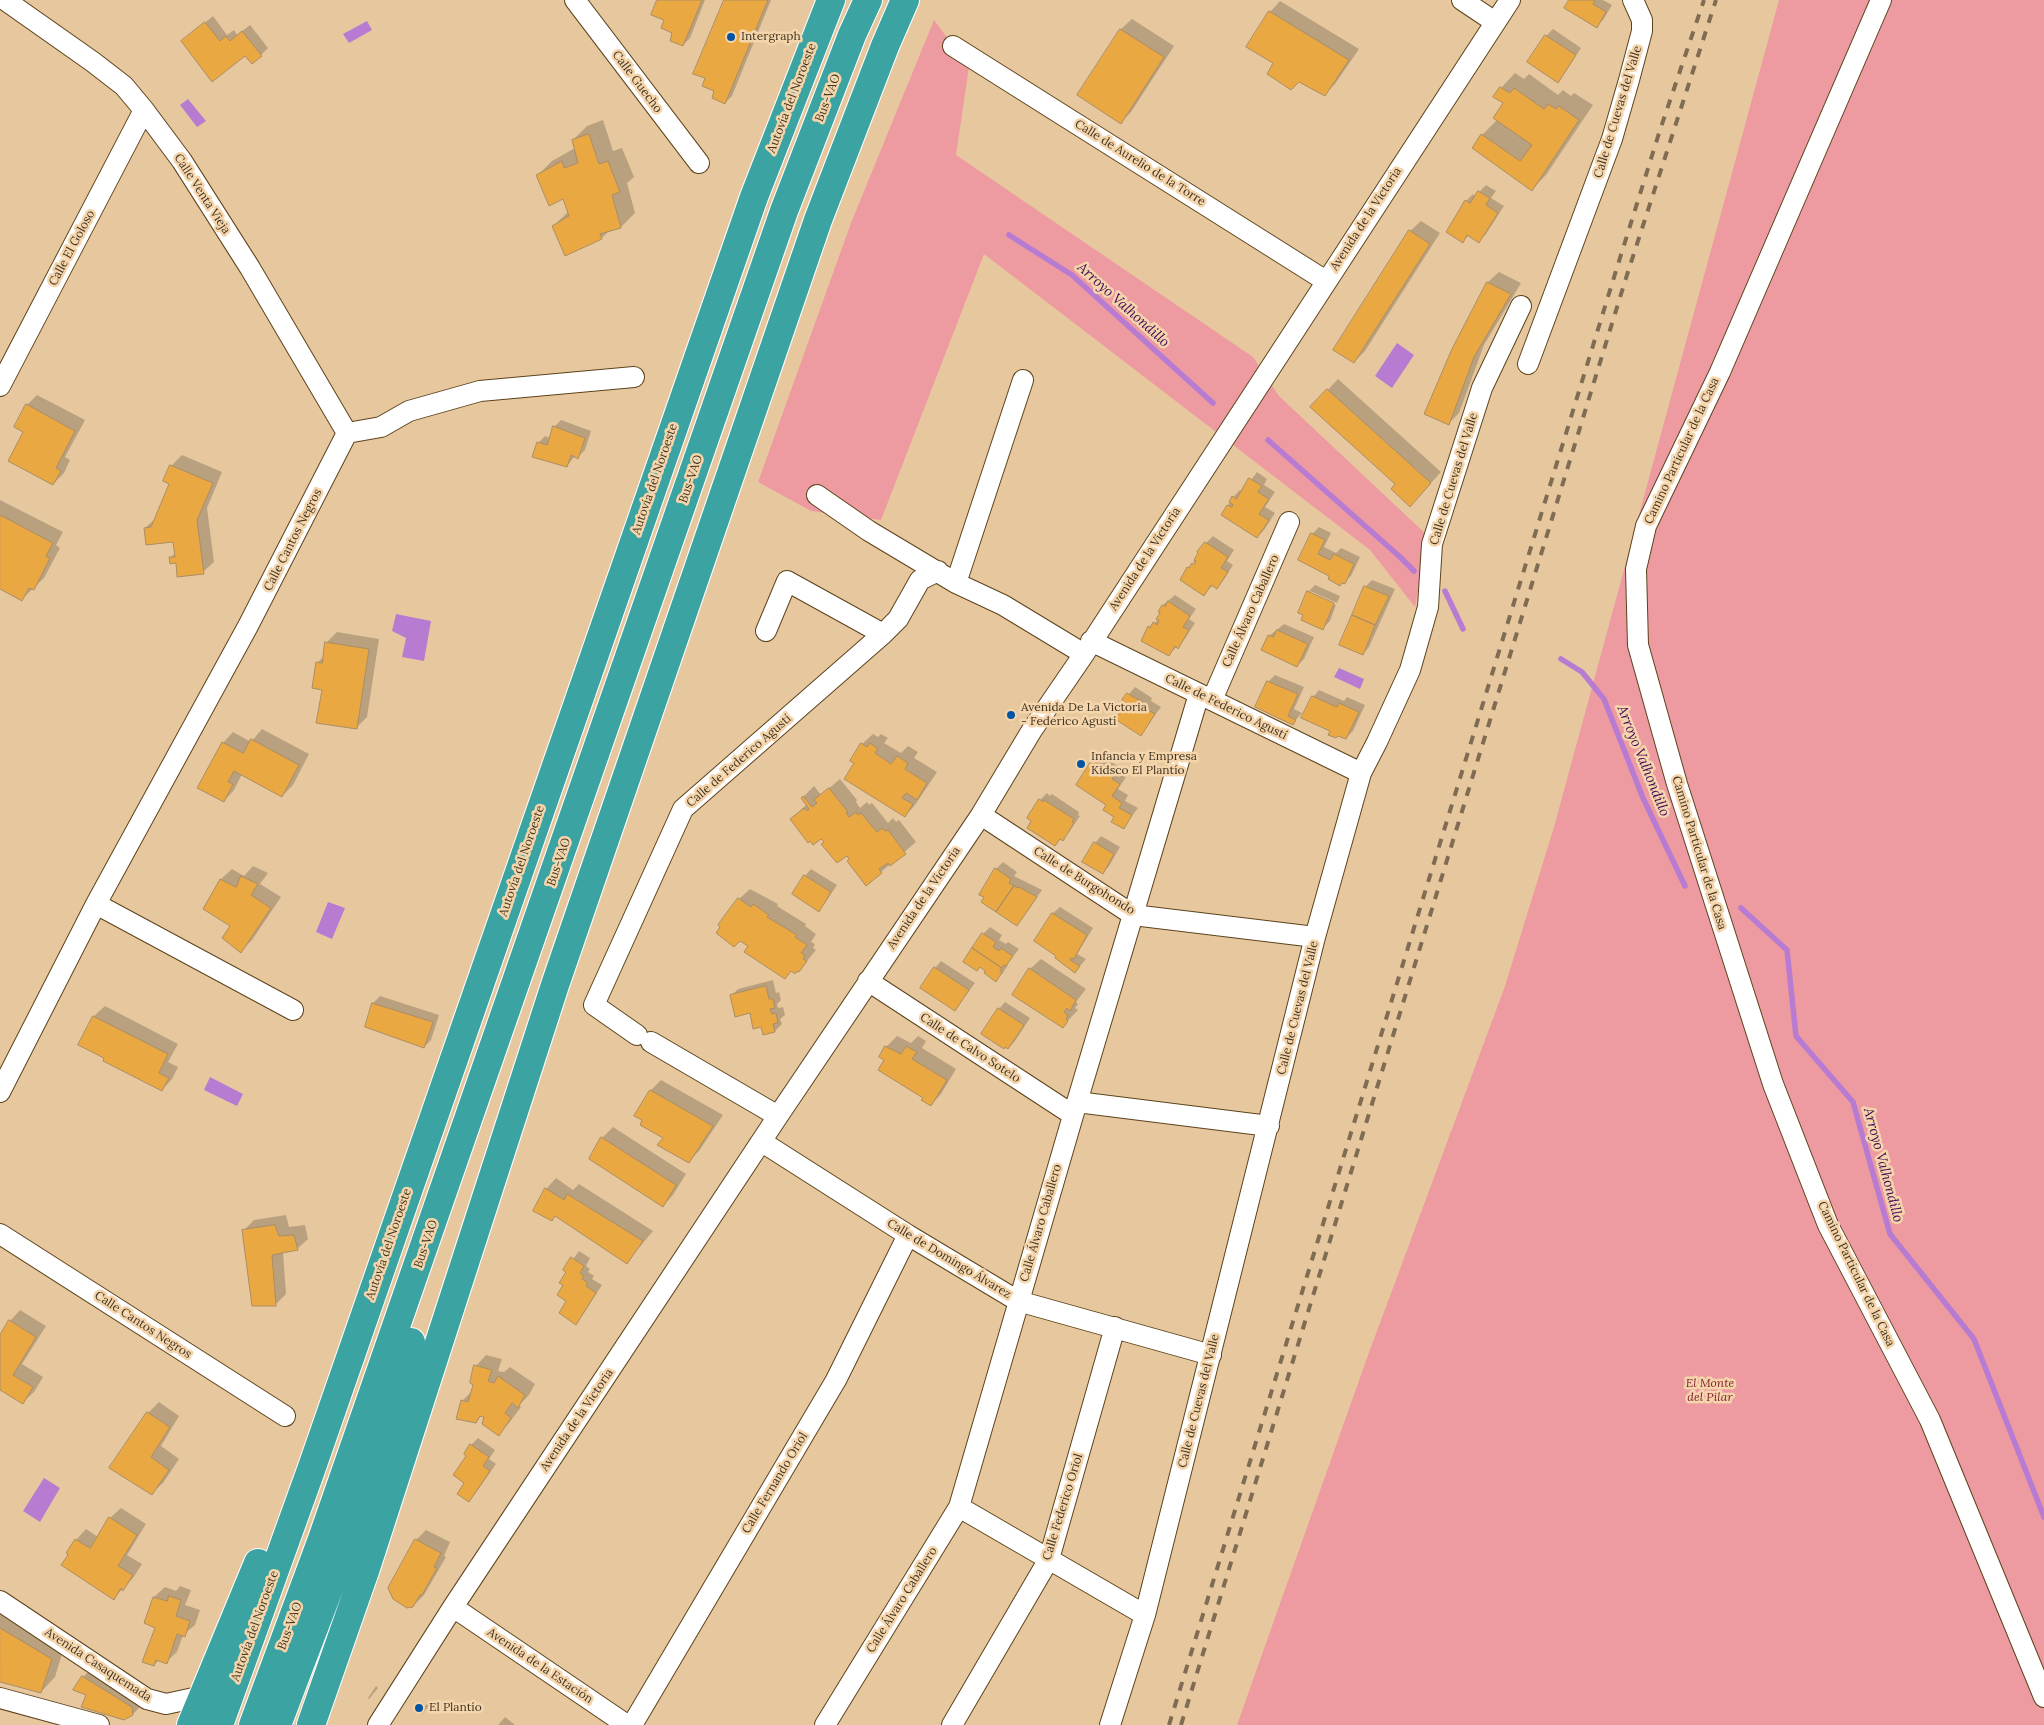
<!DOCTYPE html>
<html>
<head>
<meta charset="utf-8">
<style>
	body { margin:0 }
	canvas { display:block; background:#e7c89e }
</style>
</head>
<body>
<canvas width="2044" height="1725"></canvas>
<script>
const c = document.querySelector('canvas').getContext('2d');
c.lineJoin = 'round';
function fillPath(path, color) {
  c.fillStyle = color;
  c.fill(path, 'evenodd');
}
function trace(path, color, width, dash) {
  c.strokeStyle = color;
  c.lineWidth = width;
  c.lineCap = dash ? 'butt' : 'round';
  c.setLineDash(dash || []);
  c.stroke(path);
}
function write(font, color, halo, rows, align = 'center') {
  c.font = font + ' Lora,serif';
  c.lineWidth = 5;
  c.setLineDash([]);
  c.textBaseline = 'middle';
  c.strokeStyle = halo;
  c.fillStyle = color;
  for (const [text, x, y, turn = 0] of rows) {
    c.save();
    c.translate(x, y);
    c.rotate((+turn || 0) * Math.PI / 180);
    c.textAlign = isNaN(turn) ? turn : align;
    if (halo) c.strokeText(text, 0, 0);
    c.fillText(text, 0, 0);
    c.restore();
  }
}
const green = new Path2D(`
	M1779,0H2044V1725H1237L1367,1358L1505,986L1554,827Z
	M934,20L969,67L956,155L1253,357L1279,396L1428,536L1415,607L1370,550L984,254L881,520L811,511L758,482L851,223Z`);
const water = new Path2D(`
	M367,21L372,30L349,43L343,34Z
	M188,99L206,121L197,127L180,105Z
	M1397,343L1414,355L1392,388L1375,376Z
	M396,614L431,621L424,661L402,657L406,638L392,631Z
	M1339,668L1364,679L1360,689L1334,677Z
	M328,902L345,908L332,939L316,932Z
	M210,1077L243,1094L237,1106L204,1090Z
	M44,1478L60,1488L40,1522L23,1511Z`);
const shadow = new Path2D(`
	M659,0H705L690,38L683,45L666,19Z
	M725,0H771L732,96L725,103L716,91Z
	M1570,0H1603L1612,5L1603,20L1596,26Z
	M1280,1L1359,49L1335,84L1325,94L1247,46L1270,12Z
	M213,16L227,35L234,30L237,35L250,25L268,48L261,55L246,54L183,41Z
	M1132,19L1174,46L1131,112L1121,122L1079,95L1121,29Z
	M1553,29L1581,48L1564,74L1558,81L1546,36Z
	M1515,73L1524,79L1529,74L1558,95L1563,90L1571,96L1574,93L1593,105L1546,175L1532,189L1473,148L1482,135L1498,119L1504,103L1501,88Z
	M603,120L613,151L622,148L634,177L627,183L635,213L621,227L610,230L602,238L553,226L568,212L564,197L538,175L552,161L575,148L573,140L587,126Z
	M1486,185L1496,191L1491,198L1504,206L1486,234L1479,241L1469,235L1463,241L1466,201L1473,194L1475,196Z
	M1421,221L1440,233L1365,351L1354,362L1410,231Z
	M1499,272L1521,283L1484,345L1459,413L1449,423L1453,350L1488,282Z
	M1338,379L1441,472L1420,495L1397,484L1312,407Z
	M37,395L85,420L65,457L70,460L64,473L53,484L25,432L27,405Z
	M561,420L591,431L585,450L578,457L575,456L567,466L538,443L545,436L550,438L554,427Z
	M182,455L222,472L207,508L214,562L203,572L170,558L175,553L174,540L145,528L156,518L171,483V466Z
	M1257,472L1267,479L1264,485L1275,492L1265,507L1275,513L1264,530L1257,537L1222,515L1233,497L1240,490L1242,492Z
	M0,500L63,532L56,545L60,548L44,578L22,599L0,588Z
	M1319,527L1331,533L1324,547L1336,553L1341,548L1360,557L1351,576L1344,582L1299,560L1312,534Z
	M1213,536L1234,550L1227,561L1233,565L1223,581L1217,587L1213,585L1204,594L1188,568L1191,564L1200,567L1193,562L1202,547Z
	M1372,580L1395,589L1369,647L1363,654L1365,587Z
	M1315,585L1340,596L1337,603L1310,591V594L1336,605L1330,621L1323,628L1308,592Z
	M1175,595L1196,609L1189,619L1195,623L1184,640L1169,654L1149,627L1159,619L1162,613L1160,611L1163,605Z
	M1284,624L1314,637L1304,659L1297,666L1269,636Z
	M337,632L379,639L367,717L357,727L323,689L317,663L325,655L326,643Z
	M1275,675L1304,687L1294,709L1302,713L1293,723L1257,707L1268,682Z
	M1135,687L1152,698L1151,701L1161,707L1141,734L1127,703L1124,700Z
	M1319,690L1344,701L1347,697L1365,705L1353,731L1346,738L1331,730L1313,697Z
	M262,729L309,754L293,785L282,796L242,774L234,790L224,801L223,743L233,732L251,742Z
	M873,734L878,737L881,734L888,738L884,743L901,753L908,746L918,752L914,758L937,772L915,805L905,816L856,763L862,744Z
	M1100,754L1120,768L1118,772L1126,777L1118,789L1128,795L1125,801L1138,808L1123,828L1116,816L1093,761Z
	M840,779L857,800L856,802L860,808L867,802L869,805L872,803L888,823L893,818L896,822L899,820L916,842L881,872L851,859L847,854L791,819L807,804L802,798L814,786L821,795Z
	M1047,793L1050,796L1052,794L1079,812L1078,815L1080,816L1069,832L1055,844L1040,800Z
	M1101,836L1120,847L1109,866L1103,873L1095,843Z
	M1003,862L1017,872L1014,876L1042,890L1017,925L996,869Z
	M253,866L268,873L260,884L281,897L252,940L241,951L232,925L204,908L221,879L232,869L244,876Z
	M811,869L837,885L825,903L818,910L805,876Z
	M750,889L778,904L777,906L806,924L805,926L816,934L811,942L815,944L813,948L816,950L799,971L792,970L785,978L750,946L739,899Z
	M1060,907L1093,928L1077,954L1086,959L1075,972L1064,965L1058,955L1036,941L1053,913Z
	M990,927L1002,935L999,940L1006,944L1008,942L1019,949L1007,964L1008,965L1003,973L996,980L983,934Z
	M1041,959L1086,989L1076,1002L1078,1004L1075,1008L1078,1010L1063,1026L1030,969Z
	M941,961L975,983L955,1010L935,968Z
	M773,980L776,993L779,992L781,1000L777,1004L778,1008L783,1007L785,1015L780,1019L782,1024L775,1031L762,1026L750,1012L732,995L738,989Z
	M380,996L439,1015L431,1040L424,1047L367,1026L373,1003Z
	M1005,1002L1030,1018L1015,1041L1008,1048L1005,1046L999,1009Z
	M105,1006L178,1044L168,1062L178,1067L172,1079L162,1090L80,1045L94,1016Z
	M897,1036L911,1043L918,1036L926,1041L922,1048L956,1069L941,1094L931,1105L886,1059V1047Z
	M661,1080L723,1115L699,1151L689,1161L664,1138L636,1115L651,1090Z
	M613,1127L686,1174L673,1195L663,1206L590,1159L602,1138Z
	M556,1178L573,1190L579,1184L653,1231L627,1262L556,1215L552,1219L546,1189Z
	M286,1215L289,1227L305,1225L308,1239L297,1249L283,1252L286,1294L275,1305L244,1230L254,1220Z
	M579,1251L590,1258L586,1266L590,1269L588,1272L594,1276L592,1279L602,1285L582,1316L575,1323L565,1285L568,1272L565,1270Z
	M20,1310L46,1326L22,1364L43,1377L34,1392L23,1402L0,1388V1338L10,1321Z
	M486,1355L502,1359L498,1371L504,1372L510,1367L535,1384L529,1395L519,1405L521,1407L509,1423L499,1434L486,1416L482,1415L476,1422L462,1401L473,1390L476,1366Z
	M159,1402L179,1416L161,1446L179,1459L163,1483L152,1493L111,1468L148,1413Z
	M478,1438L495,1450L489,1459L496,1464L475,1494L469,1501L466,1483L468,1455L471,1445Z
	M121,1508L146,1524L127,1555L142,1564L133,1578L114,1598L76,1540L86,1529L98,1537L110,1518Z
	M426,1530L450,1542L444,1556L446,1557L424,1595L413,1606L416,1540Z
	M180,1586L191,1590L185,1605L200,1610L195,1625L183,1635L177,1652L166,1662L159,1660L154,1665L156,1627L154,1597L165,1587L176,1591Z
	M0,1605L65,1644L55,1677L41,1692L0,1681Z
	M90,1670L138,1700L140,1707L133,1714L87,1694L83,1677Z
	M376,1686L378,1688L369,1699L368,1698Z
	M429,1701L431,1703L422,1714L420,1713Z
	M505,1717L515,1725H498Z`);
const stream = new Path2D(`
	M1009,235L1072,275L1213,403
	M1268,440L1399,556L1414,571
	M1445,591L1463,629
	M1561,659L1582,672L1604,699L1643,798L1685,886
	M1741,908L1787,950L1796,1036L1853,1102L1890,1234L1974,1339L2044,1517`);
const building = new Path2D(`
	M657,0H702L683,46L670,41L672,33L661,28L664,20L651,15Z
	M724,0H768L725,104L712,98L714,91L702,86L705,78L693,74Z
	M1569,0H1595L1593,4L1606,12L1597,28L1564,8Z
	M1269,11L1349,60L1325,96L1299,82L1291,90L1267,74L1273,63L1246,47Z
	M205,22L220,41L226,36L230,41L242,31L262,56L252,64L245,56L212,82L181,41Z
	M1120,29L1164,57L1121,124L1077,95Z
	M1545,35L1576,55L1558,83L1527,62Z
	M1500,87L1510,93L1514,88L1544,109L1548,104L1556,109L1559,106L1579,120L1532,191L1472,148L1481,134L1520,161L1532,145L1493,118L1503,103L1493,97Z
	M589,134L599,164L608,161L620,192L612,195L621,228L600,234L602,239L565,256L552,226L569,216L563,199L549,206L536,175L562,161L564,168L578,163L572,140Z
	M1478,191L1490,198L1486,205L1498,213L1479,243L1467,235L1463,243L1446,232L1465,200L1470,203Z
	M1409,230L1430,244L1354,363L1333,350Z
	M1487,282L1511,294L1474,357L1449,425L1424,414L1452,349Z
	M1327,389L1431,483L1410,507L1391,489L1395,484L1310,407Z
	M26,404L75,431L56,468L61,471L53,485L8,461L23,432L14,427Z
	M553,426L585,438L578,459L571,455L567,467L532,457L537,442L547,445Z
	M170,465L213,483L197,520L204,574L177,577L176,563L170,564L169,557H175L173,542L146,545L144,528L151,527L169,484L163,481Z
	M1249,478L1262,486L1258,492L1269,499L1259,514L1269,520L1257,538L1221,515L1227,505L1232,507L1233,505L1229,502L1232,496L1236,499Z
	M0,515L53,543L46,556L50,558L34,590L29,588L22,601L0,589Z
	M1311,533L1325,540L1318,554L1330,560L1334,554L1354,564L1345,584L1342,583L1340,586L1328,579L1329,576L1298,560Z
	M1205,542L1228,557L1221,568L1228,572L1217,589L1211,585L1204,596L1180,580L1187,567L1189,568L1192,563L1194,565L1196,561L1194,560L1198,553L1197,552Z
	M1364,586L1389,596L1375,625L1352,615Z
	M1307,591L1334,603L1323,630L1301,620L1303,615L1298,613Z
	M1168,601L1190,616L1183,627L1189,630L1178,649L1175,646L1169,656L1141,641L1148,626L1150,628L1153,622L1157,625L1159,620L1156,619L1160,613L1158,612L1162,605L1165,606Z
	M1352,615L1375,625L1363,655L1339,645Z
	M1277,630L1308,644L1297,667L1261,650L1268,635L1273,637Z
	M325,642L369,649L357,729L316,723L322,690L312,688L316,662L322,663Z
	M1267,681L1298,694L1288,716L1296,720L1293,725L1255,707Z
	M1127,693L1147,705L1145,708L1155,714L1141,736L1115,719L1126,703L1122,700Z
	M1312,696L1337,707L1339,703L1359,712L1346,739L1338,736L1336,738L1328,735L1330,731L1301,718Z
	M251,739L299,765L282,797L234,771L228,782L233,784L224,802L197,788L222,742L243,753Z
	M861,743L867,747L870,743L878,749L875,753L891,764L897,756L908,763L905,769L927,783L917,800L906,793L902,798L913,804L905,817L844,779L854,763L850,761Z
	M1092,760L1114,775L1112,779L1120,784L1112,796L1122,803L1119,808L1132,815L1124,829L1111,822L1114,817L1103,810L1106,805L1076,785Z
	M829,788L848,812L846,813L849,817L856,812L858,815L861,813L877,832L882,828L885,831L888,830L906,854L890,866L888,863L879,869L882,873L866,886L847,861L849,859L847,856L837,863L821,844L824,842L821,839L813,845L810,841L808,843L790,819L804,808L807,811L809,809L801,798L803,796L812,807L817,803L814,800Z
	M1039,799L1043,802L1044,800L1074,819L1072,822L1074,823L1063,841L1060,839L1055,846L1027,828L1031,821L1027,818Z
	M1094,842L1114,854L1103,874L1082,862Z
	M995,868L1011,879L1009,883L1014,886L996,912L981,902L984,897L979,895Z
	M804,875L831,892L819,912L792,894Z
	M241,876L258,884L251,895L271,908L241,953L222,938L230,926L203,909L220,879L236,887Z
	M1014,886L1018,888L1019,887L1037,897L1017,926L996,912Z
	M738,898L751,907L753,904L769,915L767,917L797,935L795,937L807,945L801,953L805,955L803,959L807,961L799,972L797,971L795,974L791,971L785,979L744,952L748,946L740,941L734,947L716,933L720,927L718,925Z
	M1052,913L1087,935L1074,959L1071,958L1070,960L1080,966L1075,973L1055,958L1056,956L1034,941Z
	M982,933L996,942L993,947L999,951L1001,948L1013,956L1006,966L1004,965L1002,968L972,948Z
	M972,948L1002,968L1000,971L1002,972L996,982L984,973L985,971L980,967L977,971L963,962Z
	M934,967L969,990L955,1011L920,988Z
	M1029,968L1076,1000L1070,1011L1067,1008L1064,1012L1068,1015L1066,1019L1068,1021L1063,1028L1012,995Z
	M766,986L769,999H773L775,1008L770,1009L772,1014L776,1013L778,1023L773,1024L775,1032L763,1035L761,1027L753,1029L750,1013L735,1017L730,995Z
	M372,1003L433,1022L424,1048L365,1027Z
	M998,1008L1024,1025L1008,1049L1005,1047L1004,1049L981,1034Z
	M93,1016L168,1054L159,1073L169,1078L162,1091L103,1061L104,1058L78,1045Z
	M885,1046L901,1054L906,1046L917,1052L912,1059L947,1080L931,1106L921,1100L923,1098L878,1070L884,1060L879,1057Z
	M650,1090L713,1126L689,1163L657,1145L663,1138L640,1125L642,1120L634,1116Z
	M601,1137L676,1185L663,1207L589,1159Z
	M545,1188L564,1200L567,1194L643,1241L627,1264L555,1216L552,1221L533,1211Z
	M275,1225L279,1236L294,1235L298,1250L272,1255L276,1306H252L242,1230Z
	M571,1257L584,1266L580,1273L584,1276L582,1279L588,1283L586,1286L596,1293L576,1325L559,1313L566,1301L557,1295L563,1285L559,1283L566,1272L563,1270Z
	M9,1320L36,1337L13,1375L33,1387L23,1404L0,1390V1335Z
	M474,1365L492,1370L488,1381L494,1383L498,1376L525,1395L518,1408L512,1403L505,1413L511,1418L499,1436L482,1424L484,1417L480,1416L476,1423L456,1419L461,1400L468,1402L473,1385L470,1383Z
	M147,1412L170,1427L151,1457L169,1470L152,1495L109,1468Z
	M470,1444L489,1457L483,1466L490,1471L469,1502L457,1494L464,1483L453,1475L466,1456L464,1454Z
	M109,1517L137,1535L118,1566L133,1575L123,1591L121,1588L114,1600L61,1565L68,1555L66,1553L75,1539L90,1548Z
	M415,1539L441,1553L434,1567L437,1568L422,1595H420L413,1607L407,1608L393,1599L388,1588Z
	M169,1596L181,1600L176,1616L190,1621L185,1637L177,1634L167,1664L156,1660L154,1666L142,1662L155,1628L144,1623L153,1597L167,1601Z
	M0,1628L52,1659L41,1693L0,1682Z
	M82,1676L132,1707L133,1715L124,1720L81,1707L86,1695L73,1690Z`);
const minor = new Path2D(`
	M5,0L93,62L124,86L144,110L182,161L250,268L347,433
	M575,0L699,163
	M1462,0L1495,22
	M1881,0L1720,372L1646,526L1636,569L1638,645L1677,784L1773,1084L1828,1225L1930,1420L2044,1697
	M953,46L1326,281
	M1528,364L1612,139L1629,80L1642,31V20L1633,0
	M0,386L144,110
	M817,495L869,531L956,583L1003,605L1084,654
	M956,583L1023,380
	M766,631L787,581L883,634
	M1091,641L1361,773
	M1212,700L1289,522
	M981,815L1133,915L1315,937
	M96,904L293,1010
	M868,981L1073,1115
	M637,1035L594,1005L683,809L883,634L898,619L920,580L938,571
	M651,1042L778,1116
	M0,1092L96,904L248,626L347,433L381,427L409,411L480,391L634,377
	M1077,1102L1269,1126
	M762,1142L908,1235L1018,1301L1211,1355
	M0,1234L285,1416
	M959,1507L1145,1615
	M0,1601L147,1699L166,1704L203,1696
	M453,1607L627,1725
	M0,1698L99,1725
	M378,1725L453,1607L778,1116L981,815L1032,730L1084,654L1510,0
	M632,1725L836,1380L908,1235
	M825,1725L959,1507L1077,1102L1199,694
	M952,1725L1049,1559L1115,1327
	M1110,1725L1145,1615L1315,937L1361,773L1377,742L1410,670L1428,607L1432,544L1482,388L1521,306`);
const highway = new Path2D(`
	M191,1725L258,1563
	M219,1725L311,1470L754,197L831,0
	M253,1725L322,1539L784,211L852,35L868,0
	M277,1725L338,1565L411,1342
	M311,1725L366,1568L555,985L818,220L885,46L905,0`);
const rail = new Path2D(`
	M1169,1725L1615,274L1660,130L1704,0
	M1181,1725L1626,278L1716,0`);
const markers = [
	[731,37,5,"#0354a3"],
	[1011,715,5,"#0354a3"],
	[1081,764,5,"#0354a3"],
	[419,1708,5,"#0354a3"]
];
const poiNames = [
	["Intergraph",741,37],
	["Avenida De La Victoria",1021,708],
	["- Federico Agustí",1021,722],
	["Infancia y Empresa",1091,757],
	["Kidsco El Plantío",1091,771],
	["El Plantío",429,1708]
];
const streetNames = [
	["Calle Guecho",637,82,53],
	["Autovía del Noroeste",792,98,-69],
	["Bus-VAO",828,98,-69],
	["Calle de Cuevas del Valle",1618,112,-73],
	["Calle de Aurelio de la Torre",1140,163,32],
	["Calle Venta Vieja",202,194,57],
	["Avenida de la Victoria",1366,219,-57],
	["Calle El Goloso",72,248,-62],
	["Camino Particular de la Casa",1682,451,-65],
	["Autovía del Noroeste",655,479,-71],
	["Bus-VAO",691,479,-71],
	["Calle de Cuevas del Valle",1454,479,-73],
	["Calle Cantos Negros",293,540,-63],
	["Avenida de la Victoria",1145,559,-57],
	["Calle Álvaro Caballero",1251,611,-66],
	["Calle de Federico Agustí",1226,707,26],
	["Calle de Federico Agustí",739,761,-41],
	["Camino Particular de la Casa",1699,853,73],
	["Autovía del Noroeste",522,861,-71],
	["Bus-VAO",559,862,-71],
	["Calle de Burgohondo",1084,881,32],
	["Avenida de la Victoria",924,898,-56],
	["Calle de Cuevas del Valle",1298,1008,-76],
	["Calle de Calvo Sotelo",970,1048,33],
	["Calle Álvaro Caballero",1041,1223,-74],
	["Autovía del Noroeste",389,1244,-71],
	["Bus-VAO",426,1244,-71],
	["Calle de Domingo Álvarez",949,1259,31],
	["Camino Particular de la Casa",1856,1274,64],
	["Calle Cantos Negros",143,1325,33],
	["Calle de Cuevas del Valle",1199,1401,-76],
	["Avenida de la Victoria",577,1420,-56],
	["Calle Fernando Oriol",775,1483,-59],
	["Calle Federico Oriol",1063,1507,-73],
	["Calle Álvaro Caballero",902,1600,-58],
	["Autovía del Noroeste",255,1626,-70],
	["Bus-VAO",290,1626,-70],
	["Avenida Casaquemada",98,1665,33],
	["Avenida de la Estación",540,1666,34]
];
const parkNames = [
	["El Monte",1710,1384],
	["del Pilar",1710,1398]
];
const waterNames = [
	["Arroyo Valhondillo",1123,305,42],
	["Arroyo Valhondillo",1643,761,68],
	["Arroyo Valhondillo",1883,1165,75]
];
fillPath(green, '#ed9aa1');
fillPath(water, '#b77cd2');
fillPath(shadow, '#0003');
trace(stream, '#b77cd2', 5.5);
fillPath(building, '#eaa843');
trace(building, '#aa8d65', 1);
trace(minor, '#5d431c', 22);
trace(highway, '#fff', 30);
trace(minor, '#fff', 20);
trace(highway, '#3ca3a3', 28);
trace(rail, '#7f6c52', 4, [9, 9]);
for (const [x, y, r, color] of markers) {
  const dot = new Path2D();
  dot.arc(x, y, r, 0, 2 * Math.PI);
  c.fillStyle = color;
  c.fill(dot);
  trace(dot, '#f5d5ab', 2);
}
write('12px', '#403423', '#f5d5ab', poiNames, 'left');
write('12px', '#403423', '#f5d5ab', streetNames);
write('italic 12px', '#831f32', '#f5d5ab', parkNames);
write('italic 14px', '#440859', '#f5d5ab', waterNames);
</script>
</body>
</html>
